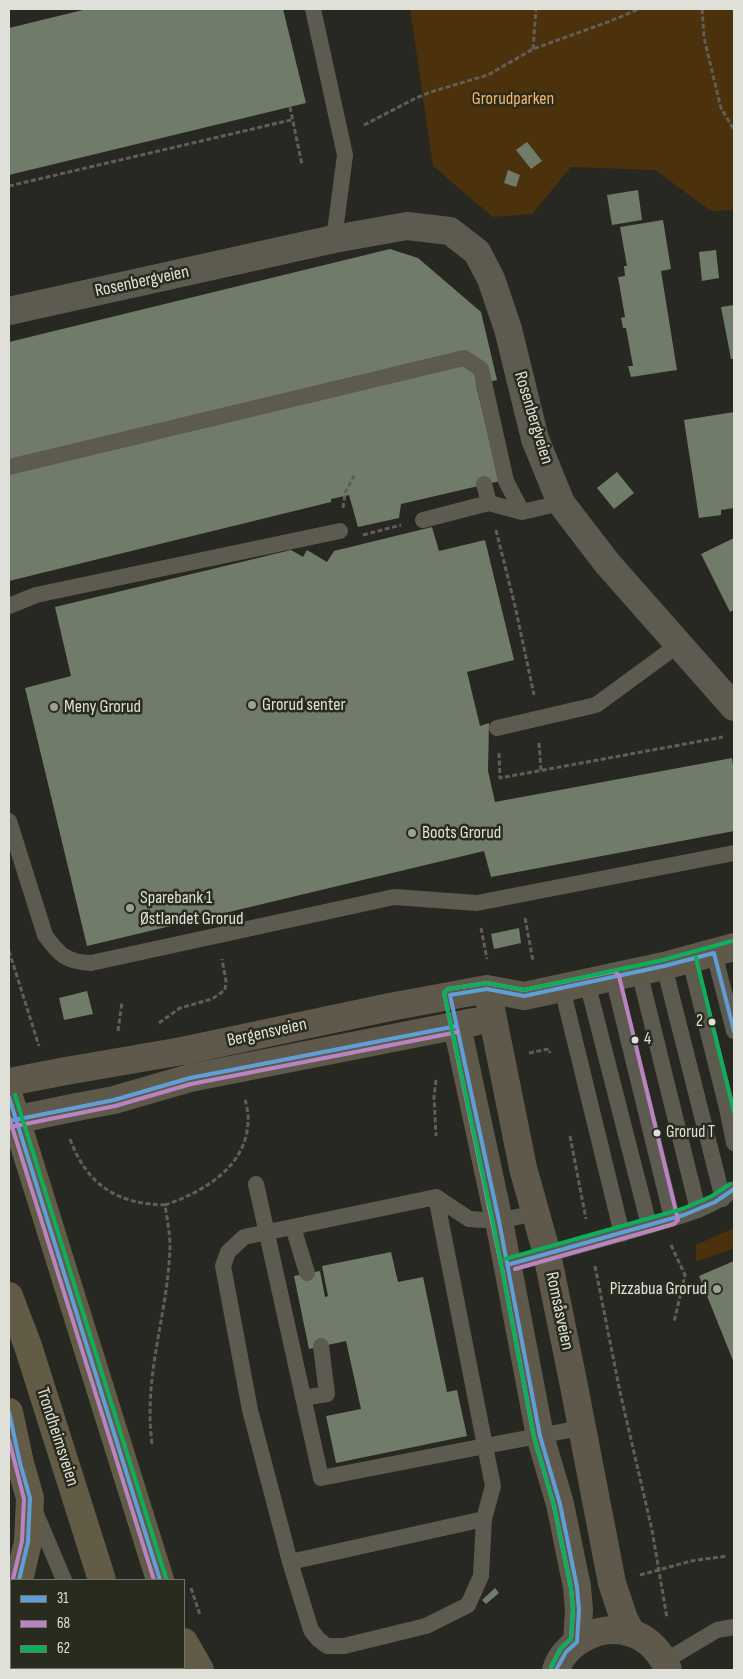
<!DOCTYPE html>
<html>
<head>
<meta charset="utf-8">
<style>
	body { margin:0 }
	#map { position:relative; width:743px; height:1679px; overflow:hidden; background:#272821; font-family:"Sofia Sans Condensed",sans-serif }
	canvas { display:block }
	.frame { position:absolute; inset:0; border:10px solid #dfe1d8; pointer-events:none }
	.legend { position:absolute; left:10px; top:1579px; width:175px; height:90px; box-sizing:border-box; background:#292b1e; border:1px solid #727468; margin:0; padding:6px 9px; list-style:none; font-size:15px; color:#dfe1d8 }
	.legend li { display:flex; align-items:center; gap:10px; height:25px }
	.legend b { width:25px; border:1px solid #727468 }
</style>
</head>
<body>
<div id="map">
<canvas width="743" height="1679"></canvas>
<div class="frame"></div>
<ul class="legend">
<li><b style="height:6px;background:#609ed7"></b>31</li>
<li><b style="height:6px;background:#ba84c3"></b>68</li>
<li><b style="height:6px;background:#0daf5c"></b>62</li>
</ul>
</div>
<script>
const c = document.querySelector('canvas').getContext('2d');
c.lineJoin = 'round';
function fillPath(path, color) {
  c.fillStyle = color;
  c.fill(path, 'evenodd');
}
function trace(path, color, width, dash) {
  c.strokeStyle = color;
  c.lineWidth = width;
  c.lineCap = dash ? 'butt' : 'round';
  c.setLineDash(dash || []);
  c.stroke(path);
}
function write(font, color, halo, rows, align = 'center') {
  c.font = font + ' "Sofia Sans Condensed",sans-serif';
  c.lineWidth = 5;
  c.setLineDash([]);
  c.textBaseline = 'middle';
  c.strokeStyle = halo;
  c.fillStyle = color;
  for (const [text, x, y, turn = 0] of rows) {
    c.save();
    c.translate(x, y);
    c.rotate((+turn || 0) * Math.PI / 180);
    c.textAlign = isNaN(turn) ? turn : align;
    if (halo) c.strokeText(text, 0, 0);
    c.fillText(text, 0, 0);
    c.restore();
  }
}
const green = new Path2D(`
	M410,9H734V210L711,211L655,170L571,167L532,214L493,217L433,166Z
	M734,1228V1248L696,1262V1245Z`);
const building = new Path2D(`
	M87,9H283L306,103L9,175V28Z
	M527,142L542,161L531,169L516,150Z
	M508,170L520,175L516,187L504,183Z
	M638,190L642,220L612,225L607,195Z
	M663,220L671,269L661,271L677,370L631,377L628,366H633L626,328H623L621,318L625,317L618,277L625,276L624,266H627L620,227Z
	M390,249L418,258L481,312L497,380L476,385L500,481L401,504L399,518L358,527L349,495L331,499V502L9,581V342Z
	M716,250L719,278L702,281L699,252Z
	M734,305V359H731L721,307Z
	M734,412V508L721,510V515L699,518L684,420Z
	M617,472L634,493L614,509L597,488Z
	M432,527L439,551L485,540L514,660L467,672L480,726L489,723L488,771L495,802L732,758L734,772V831L491,877L484,851L87,946L25,688L71,676L55,607L291,550L303,557L307,550L327,562L334,551Z
	M734,538V610L730,612L701,554Z
	M519,928L521,943L494,949L491,934Z
	M87,991L93,1014L64,1020L59,998Z
	M391,1252L398,1282L423,1277L447,1392L457,1390L467,1436L336,1463L326,1416L361,1409L346,1341L309,1349L294,1276L320,1271L325,1297L328,1296L322,1266Z
	M734,1261V1363L699,1276Z
	M495,1588L499,1593L486,1604L482,1600Z`);
const path = new Path2D(`
	M702,9L704,38L721,108L734,130
	M533,49L536,9
	M290,107L302,165
	M364,125L416,98L434,91L488,75L533,49L608,22L639,9
	M9,186L291,120
	M343,508L345,493L355,474
	M496,530L515,606L534,695
	M363,535L401,525
	M539,743L541,770
	M499,753L500,778L723,737
	M525,918L533,961
	M481,928L487,959
	M9,951L39,1046
	M159,1023L180,1008L212,999L225,990L226,981L222,959
	M118,1031L122,1002
	M529,1053L549,1049L550,1053
	M436,1080L434,1097L436,1136
	M570,1136L586,1219
	M70,1139C87,1185 117,1204 165,1205C167,1218 170,1233 170,1247C168,1315 143,1374 152,1444
	M165,1205C203,1192 247,1167 248,1121C249,1114 246,1105 245,1098
	M671,1245L685,1275L674,1322
	M595,1266L620,1392L652,1530L667,1618
	M640,1575L691,1561L727,1556
	M191,1588L200,1615
	M17,1670L19,1668`);
const lane = new Path2D(`
	M313,9L345,155L334,239
	M9,467L464,358L481,369L506,481L522,512
	M484,484L489,503
	M423,520L489,503L522,512L561,503
	M9,606L36,595L340,531
	M497,728L596,705L678,645
	M9,821L45,935C59,955 67,962 91,963L394,897L477,903L734,853
	M714,953L734,1031
	M690,960L727,1108L734,1143
	M664,966L723,1199
	M639,971L698,1210
	M613,977L672,1218
	M587,982L649,1225
	M562,988L622,1234
	M256,1184L321,1478L485,1446L436,1197
	M535,1213L499,1221L469,1219L436,1197L244,1237L228,1252L223,1266L250,1410L290,1562L484,1519L493,1486L485,1446L581,1428
	M293,1227L307,1273
	M507,1265C555,1252 603,1239 651,1225C680,1216 711,1209 734,1189
	M303,1398L327,1394L321,1346
	M34,1509L64,1580
	M290,1562L311,1630L318,1639L327,1646H344L426,1626L468,1605L481,1576L484,1519
	M665,1661L717,1630L734,1627
	M100,1668L101,1670
	M71,1670L72,1668`);
const street = new Path2D(`
	M9,311L334,239L407,226L450,231L477,252L491,279L508,329L535,439L561,503L607,563L734,707`);
const secondary = new Path2D(`
	M487,989L523,1168L547,1254L573,1381L612,1583L624,1619L631,1632
	M457,1026L499,1221L540,1436L560,1504L577,1587L579,1610L577,1642
	M66,1071L182,1051L390,1007L487,989L524,996L664,966L734,947
	M77,1107L114,1100L190,1078L474,1022
	M556,1670C565,1641 602,1623 631,1633C649,1638 662,1654 668,1670`);
const highway = new Path2D(`
	M9,1097L160,1580
	M9,1296L28,1346L102,1580
	M9,1412L20,1463L30,1498L28,1542L19,1580
	M9,1605L11,1600
	M184,1642L200,1670
	M130,1668L131,1670`);
const secondaryBridge = new Path2D(`
	M9,1082L66,1071
	M9,1121L77,1107`);
const bus1 = new Path2D(`
	M9,1097L160,1580
	M9,1121L114,1100L190,1078L457,1026
	M507,1265L684,1215L715,1202L734,1189
	M9,1412L20,1463L30,1498L28,1542L19,1580
	M556,1670L566,1652L577,1642L579,1610L577,1587L560,1504L540,1436L499,1221L450,995L487,989L524,996L664,966L714,953L734,1031`);
const bus2 = new Path2D(`
	M9,1117L154,1580
	M10,1127L115,1106L191,1084L458,1032
	M501,1264L444,993L448,989L487,983L524,990L615,971L619,976L678,1220L674,1224L515,1269
	M502,1268L534,1437L554,1506L571,1588L573,1610L571,1639L561,1648L551,1667
	M9,1440L24,1499L22,1541L13,1579`);
const bus3 = new Path2D(`
	M696,958L734,1112
	M15,1095L166,1578
	M505,1259L682,1209L712,1196L730,1184
	M551,1667L561,1648L571,1639L573,1610L571,1588L554,1506L534,1437L493,1222L444,993L448,989L487,983L524,990L663,960L732,941`);
const markers = [
	[252,705,5,"#9fa098"],
	[54,707,5,"#9fa098"],
	[412,833,5,"#9fa098"],
	[130,908,5,"#9fa098"],
	[712,1022,4.5,"#dfe1d8"],
	[635,1040,4.5,"#dfe1d8"],
	[657,1133,4.5,"#dfe1d8"],
	[717,1289,5,"#9fa098"]
];
const busNames = [
	["2",703,1022,"right"],
	["4",644,1040],
	["Grorud T",666,1133]
];
const parkNames = [
	["Grorudparken",513,99]
];
const streetNames = [
	["Rosenbergveien",142,282,-12],
	["Rosenbergveien",533,418,73],
	["Bergensveien",267,1033,-12],
	["Romsåsveien",559,1311,78],
	["Trondheimsveien",57,1437,72]
];
const poiNames = [
	["Grorud senter",262,705],
	["Meny Grorud",64,707],
	["Boots Grorud",422,833],
	["Sparebank 1",140,898],
	["Østlandet Grorud",140,919],
	["Pizzabua Grorud",707,1289,"right"]
];
fillPath(green, '#4b310c');
fillPath(building, '#707c69');
trace(path, '#605e56', 3, [5, 2.5]);
trace(lane, '#5d5b4f', 16);
trace(street, '#5d5b4f', 28);
trace(secondary, '#5e594a', 28);
trace(highway, '#625c47', 28);
trace(secondaryBridge, '#5e594a', 28);
trace(bus1, '#609ed7', 4);
trace(bus2, '#ba84c3', 4);
trace(bus3, '#0daf5c', 4);
for (const [x, y, r, color] of markers) {
  const dot = new Path2D();
  dot.arc(x, y, r, 0, 2 * Math.PI);
  c.fillStyle = color;
  c.fill(dot);
  trace(dot, '#292b1e', 2);
}
write('17px', '#dfe1d8', '#292b1e', busNames, 'left');
write('18px', '#fbb565', '#292b1e', parkNames);
write('18px', '#dfe1d8', '#292b1e', streetNames);
write('18px', '#dfe1d8', '#292b1e', poiNames, 'left');
</script>
</body>
</html>
